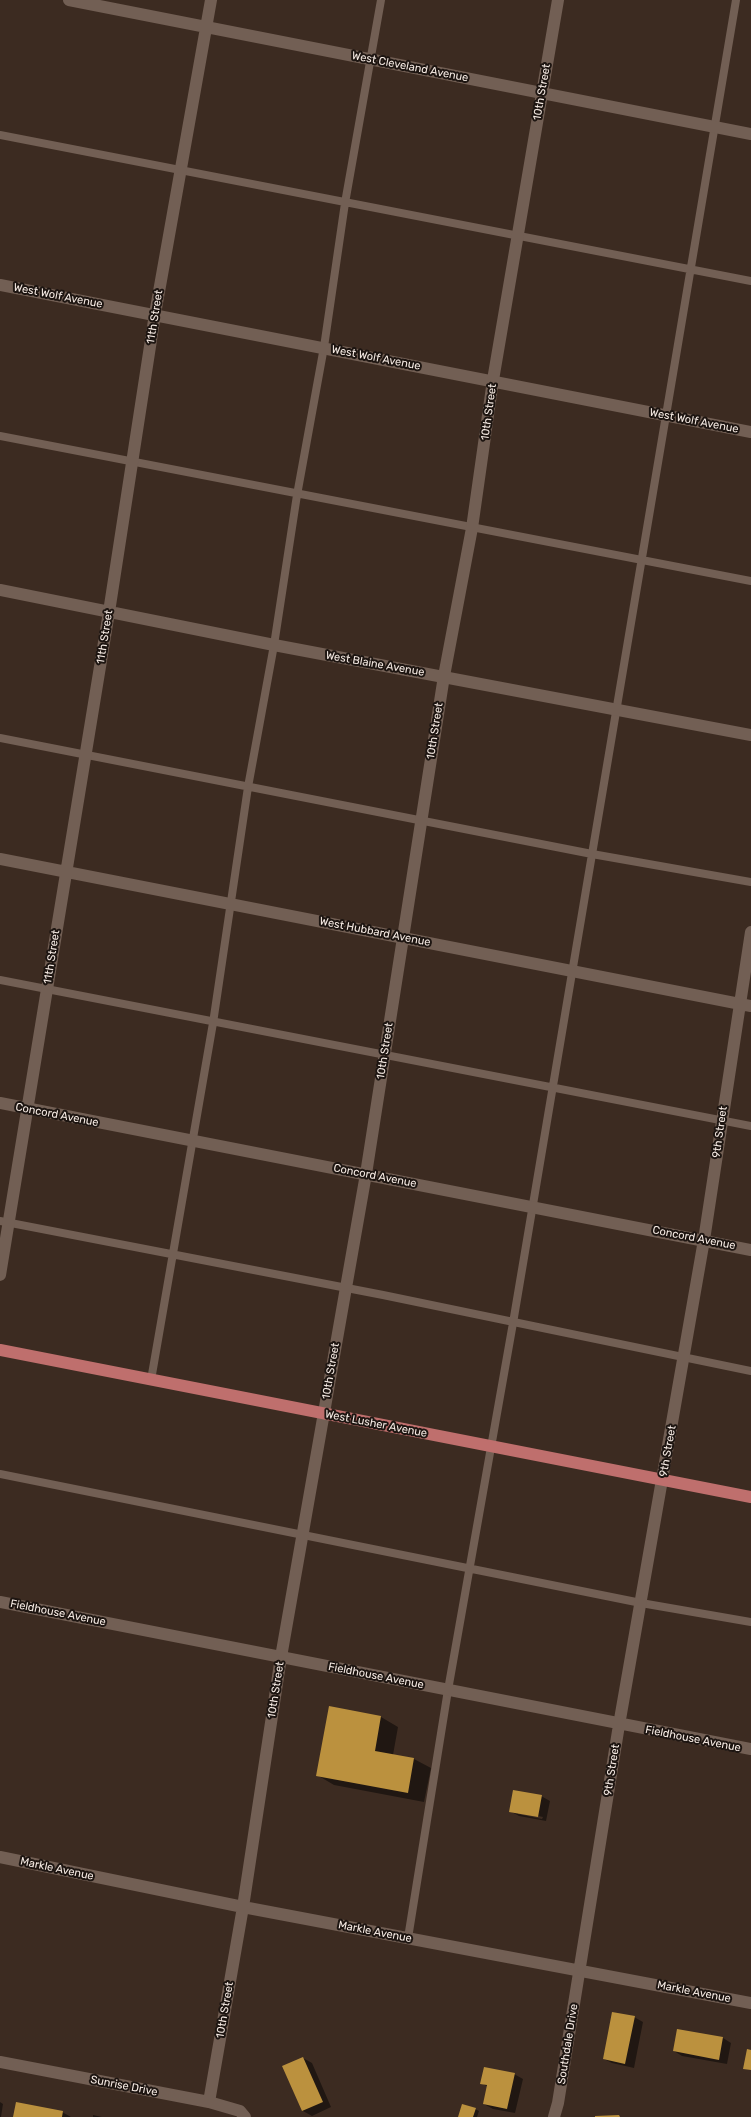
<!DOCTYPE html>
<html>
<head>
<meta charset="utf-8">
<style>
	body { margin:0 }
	canvas { display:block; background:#3c2b21 }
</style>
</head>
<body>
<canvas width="751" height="2117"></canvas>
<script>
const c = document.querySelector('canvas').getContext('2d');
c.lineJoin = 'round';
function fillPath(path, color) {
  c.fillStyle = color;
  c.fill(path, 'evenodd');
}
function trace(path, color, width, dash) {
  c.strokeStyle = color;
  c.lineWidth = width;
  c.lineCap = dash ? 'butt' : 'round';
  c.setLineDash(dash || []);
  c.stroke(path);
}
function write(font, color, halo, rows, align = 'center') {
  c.font = font + ' Rubik,sans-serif';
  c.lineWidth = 4;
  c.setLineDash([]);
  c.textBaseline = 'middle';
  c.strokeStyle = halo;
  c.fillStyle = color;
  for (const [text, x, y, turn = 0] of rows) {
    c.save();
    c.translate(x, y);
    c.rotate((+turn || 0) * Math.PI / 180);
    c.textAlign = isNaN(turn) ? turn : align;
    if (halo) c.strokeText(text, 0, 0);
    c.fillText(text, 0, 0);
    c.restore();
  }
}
const shadow = new Path2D(`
	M330,1708L381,1717L398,1727L393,1755L414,1759L431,1768L424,1802L334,1785L317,1775Z
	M541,1796L550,1801L546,1821L519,1816L510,1811ZM518,1812L543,1817L542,1819L518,1814Z
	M634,2017L643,2022L634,2068L612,2063L604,2059Z
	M678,2030L723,2038L731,2043L727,2064L682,2056L674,2051Z
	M303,2058L312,2063L331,2107L312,2116L303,2111L284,2066Z
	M514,2074L523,2079L515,2113L493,2109L484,2104L488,2087L482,2083Z
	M0,2102L3,2104L1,2117H0Z
	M475,2109L479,2111L477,2117H459Z
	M62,2112L71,2117H14Z
	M93,2115L102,2117H93Z`);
const building = new Path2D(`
	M329,1706L381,1716L375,1751L414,1758L408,1793L316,1776Z
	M513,1790L542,1795L538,1817L509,1812Z
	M612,2012L635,2016L625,2064L603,2059Z
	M677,2029L723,2037L719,2060L673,2051Z
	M747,2049L751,2050V2070L743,2069Z
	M303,2057L323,2102L302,2111L282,2066Z
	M484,2067L515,2073L507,2109L483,2104L487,2085L480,2084Z
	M16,2102L63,2111L62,2117H13Z
	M462,2104L476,2108L473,2117H458Z
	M619,2115L620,2117H595V2116Z`);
const service = new Path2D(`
	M0,135L751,281
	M0,436L751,581
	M0,738L592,854L751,882
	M0,980L751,1126
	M0,1221L383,1295L751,1371
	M151,1380L213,1023L248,787L274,645L297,495L324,347L345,203L381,0
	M0,1474L641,1603L751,1622
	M408,1938L448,1690L513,1323L736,0`);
const minor = new Path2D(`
	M69,0L751,134
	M0,285L751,432
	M0,590L274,645L751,735
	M0,859L751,1006
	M0,1103L751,1250
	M0,1275L109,612L155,314L211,0
	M0,1602L751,1749
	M0,1857L243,1907L751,2003
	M0,2062L209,2102L240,2111L245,2117
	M209,2102L243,1907L281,1657L366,1174L444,676L472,528L493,380L558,0
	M554,2117L558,2103L619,1725L704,1240L751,932`);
const primary = new Path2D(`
	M0,1350L751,1497`);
const streetNames = [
	["West Cleveland Avenue",410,67,11],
	["10th Street",542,92,-80],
	["West Wolf Avenue",58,296,11],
	["11th Street",155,317,-81],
	["West Wolf Avenue",376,358,11],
	["10th Street",489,412,-82],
	["West Wolf Avenue",694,421,11],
	["11th Street",105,637,-81],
	["West Blaine Avenue",375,664,10],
	["10th Street",435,731,-81],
	["West Hubbard Avenue",375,932,11],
	["11th Street",52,957,-81],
	["10th Street",385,1051,-81],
	["Concord Avenue",57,1115,11],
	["9th Street",720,1132,-82],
	["Concord Avenue",375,1176,11],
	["Concord Avenue",694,1238,11],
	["10th Street",331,1371,-80],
	["West Lusher Avenue",376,1424,11],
	["9th Street",668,1451,-80],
	["Fieldhouse Avenue",58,1613,11],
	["Fieldhouse Avenue",376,1676,11],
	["10th Street",276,1690,-81],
	["Fieldhouse Avenue",693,1739,11],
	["9th Street",612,1770,-81],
	["Markle Avenue",57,1869,12],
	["Markle Avenue",375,1932,11],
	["Markle Avenue",694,1992,11],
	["10th Street",225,2010,-80],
	["Southdale Drive",568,2044,-81],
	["Sunrise Drive",124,2086,11]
];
fillPath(shadow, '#0007');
fillPath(building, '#bb913e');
trace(service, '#725f54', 8);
trace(minor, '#725f54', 12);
trace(primary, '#bf6f6d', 12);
write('11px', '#f6ebe4', '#1d1511', streetNames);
</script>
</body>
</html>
